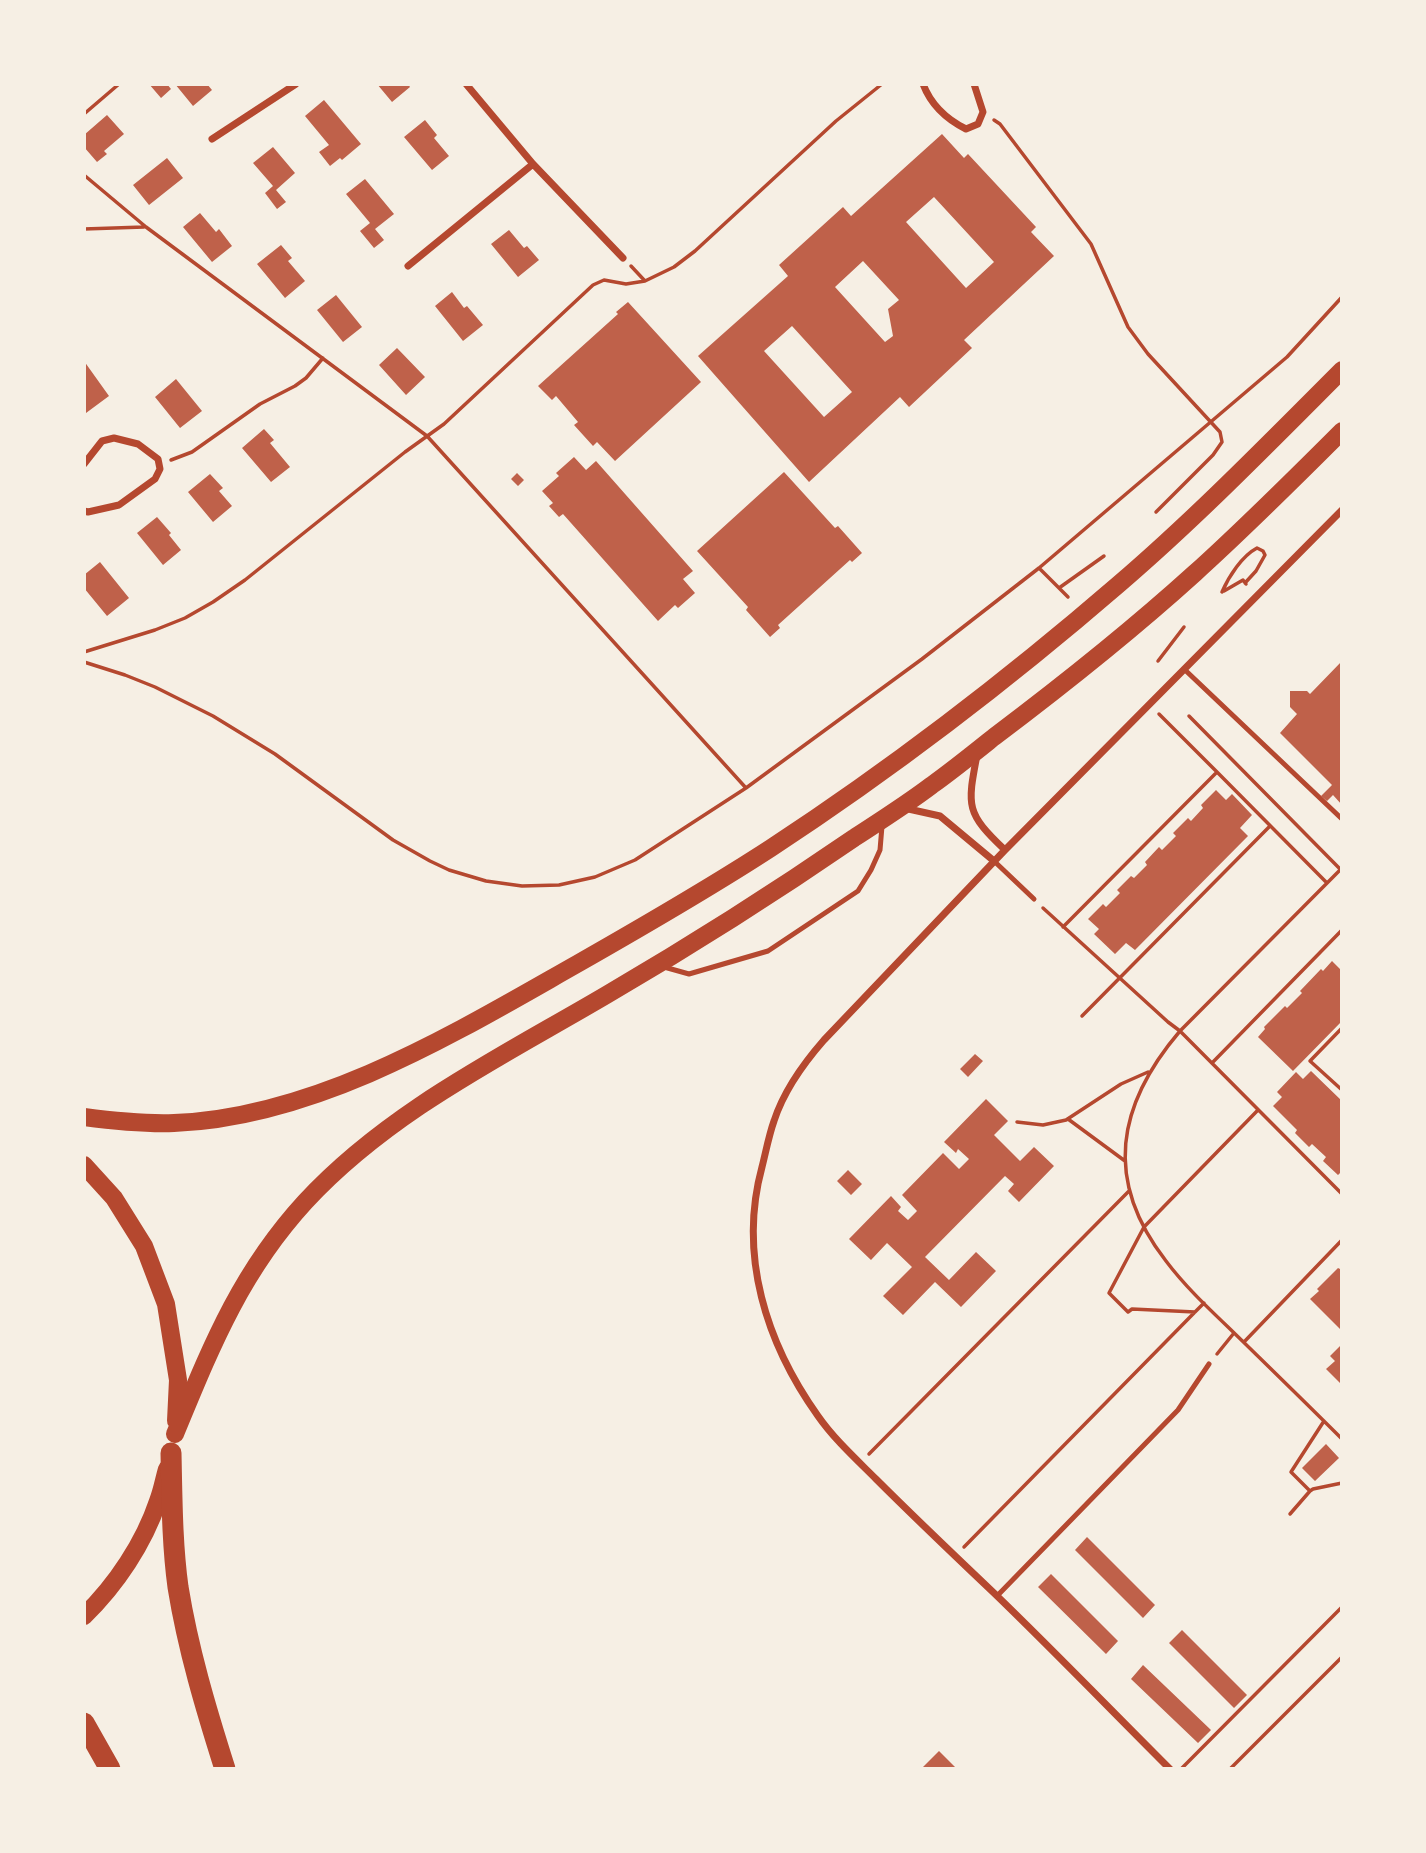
<!DOCTYPE html>
<html>
<head>
<meta charset="utf-8">
<style>
	body { margin:0 }
	#map { position:relative; width:1426px; height:1853px; overflow:hidden; background:#f6efe4; font-family:"PT Sans Narrow",sans-serif }
	canvas { display:block }
	.frame { position:absolute; inset:0; border:86px solid #f6efe4; pointer-events:none }
</style>
</head>
<body>
<div id="map">
<canvas width="1426" height="1853"></canvas>
<div class="frame"></div>
</div>
<script>
const c = document.querySelector('canvas').getContext('2d');
c.lineJoin = 'round';
function fillPath(path, color) {
  c.fillStyle = color;
  c.fill(path, 'evenodd');
}
function trace(path, color, width, dash) {
  c.strokeStyle = color;
  c.lineWidth = width;
  c.lineCap = dash ? 'butt' : 'round';
  c.setLineDash(dash || []);
  c.stroke(path);
}
const building = new Path2D(`
	M149,84H167L171,89L161,98Z
	M175,84H207L212,90L193,106Z
	M377,84H408L410,87L392,102Z
	M324,100L361,144L342,160L340,158L330,166L319,152L329,145L305,116Z
	M107,115L124,134L104,151L107,154L97,162L84,147V135Z
	M425,120L437,135L434,138L449,156L432,170L404,137Z
	M942,134L964,158L968,154L1036,227L1031,232L1054,256L964,340L972,348L909,407L900,397L809,482L698,356L788,276L779,265L843,207L851,216ZM934,197L994,262L966,288L906,222ZM863,261L899,300L888,309L893,336L885,342L835,287ZM792,326L852,392L824,417L764,351Z
	M273,147L295,173L276,190L286,202L277,209L265,193L273,186L253,163Z
	M167,158L183,178L149,205L133,185Z
	M365,179L394,214L375,229L384,240L374,248L360,231L370,223L346,194Z
	M200,213L216,232L219,229L232,246L212,262L183,227Z
	M509,230L524,248L527,246L539,260L518,277L491,244Z
	M281,245L292,258L288,261L305,281L285,298L257,264Z
	M452,292L464,308L467,306L483,325L463,341L435,306Z
	M336,295L362,327L343,342L317,310Z
	M628,302L701,382L615,461L597,442L593,446L574,425L578,422L556,396L552,400L538,386L618,314L616,312Z
	M397,348L425,377L406,395L379,365Z
	M84,361L109,396L86,413L84,410Z
	M176,379L202,411L180,428L155,397Z
	M264,429L274,440L270,443L290,467L271,482L242,448Z
	M574,457L586,470L596,461L693,571L683,579L695,593L678,608L675,605L658,621L563,514L559,517L549,506L553,503L542,491L559,476L556,473Z
	M784,472L835,528L838,526L862,553L852,562L850,560L778,625L780,628L770,637L746,610L748,607L697,551Z
	M517,473L524,480L518,486L511,479Z
	M210,474L223,488L219,491L232,506L213,522L188,492Z
	M157,517L171,533L169,535L181,550L163,565L137,533Z
	M100,562L129,598L107,616L84,588V575Z
	M1342,661V805L1333,795L1327,801L1321,796L1332,785L1280,733L1297,714L1290,707V691H1307L1310,694Z
	M1216,790L1226,800L1232,794L1252,815L1240,828L1248,836L1135,950L1126,943L1115,954L1094,934L1099,929L1088,919L1103,904L1106,907L1120,893L1117,890L1131,876L1134,878L1147,865L1145,862L1159,847L1162,850L1176,836L1173,833L1188,818L1191,821L1203,808L1201,805Z
	M1332,961L1342,971V1021L1293,1071L1258,1037L1265,1029L1264,1027L1285,1006L1287,1008L1302,993L1300,991L1321,969L1323,971Z
	M975,1054L983,1061L968,1077L960,1069Z
	M1311,1071L1342,1101V1173L1341,1172L1338,1175L1323,1161L1326,1157L1312,1144L1309,1147L1295,1133L1297,1130L1273,1106L1282,1097L1277,1092L1296,1072L1303,1079Z
	M986,1099L1008,1121L994,1135L1020,1161L1034,1147L1054,1166L1019,1202L1008,1191L1014,1184L1005,1176L925,1257L949,1280L976,1252L996,1271L961,1307L935,1282L903,1315L883,1296L912,1267L887,1243L871,1260L849,1239L891,1196L901,1207L898,1211L908,1220L917,1211L902,1195L943,1153L959,1169L969,1159L958,1149L956,1153L944,1142Z
	M848,1170L862,1184L851,1195L837,1181Z
	M1342,1267V1331L1310,1299L1319,1291L1317,1289L1338,1268L1340,1269Z
	M1342,1344V1385L1326,1369L1335,1361L1330,1356Z
	M1326,1444L1339,1458L1315,1481L1302,1468Z
	M1087,1537L1155,1605L1143,1618L1075,1550Z
	M1051,1574L1118,1641L1106,1654L1038,1587Z
	M1182,1630L1247,1695L1234,1708L1169,1643Z
	M1143,1665L1211,1730L1198,1743L1131,1679Z
	M939,1751L957,1769H921Z`);
const path = new Path2D(`
	M84,114L119,84
	M994,120L1000,124L1091,244L1128,327L1148,354L1220,432L1222,442L1213,455L1156,512
	M84,175L146,227L427,436L746,788
	M84,229L144,227
	M631,266L645,281L674,267L695,251L836,121L882,84
	M171,460L192,452L260,404L295,386L306,378L323,358
	M1039,568L1068,597
	M1059,588L1104,556
	M1224,591L1243,580L1246,584
	M1222,592C1229,576 1242,556 1257,548L1263,551L1265,555L1256,571L1245,583
	M84,652L155,630L185,618L213,602L245,580L405,452L444,424L593,285L604,280L626,284L645,281
	M1158,661L1184,627
	M84,662L125,675L155,687L213,716L275,754L393,840L430,861L449,870L486,881L522,886L559,885L595,877L635,860L746,788L922,659L1039,568L1287,357L1342,297
	M1159,714L1217,772
	M1189,716L1342,871
	M1342,868L1180,1031C1117,1105 1103,1180 1166,1261C1184,1285 1206,1306 1228,1327C1266,1364 1304,1401 1342,1439
	M1043,908L1168,1022L1180,1031L1342,1194
	M1063,927L1217,772L1327,883
	M1082,1016L1270,826
	M1342,1028L1310,1061L1342,1090
	M1212,1063L1342,930
	M1068,1119L1125,1161
	M1017,1122L1043,1125L1066,1120L1121,1084L1148,1072
	M1204,1303L1195,1312L1132,1309L1128,1312L1109,1293L1144,1227L1258,1110
	M1244,1342L1342,1240
	M1217,1354L1234,1333
	M1324,1421L1291,1472L1310,1491L1313,1489L1342,1483
	M869,1454L1129,1191
	M1290,1514L1310,1491
	M964,1547L1194,1313
	M1182,1768L1342,1607
	M1230,1769L1342,1657`);
const service = new Path2D(`
	M1184,669L1342,819
	M994,861L1034,899
	M664,967L689,974L768,951L858,891L871,870L880,850L882,826
	M997,1596L1178,1410L1209,1364`);
const minor = new Path2D(`
	M466,84L533,164L623,258
	M923,84C931,105 946,119 966,129L978,124L983,112L974,84
	M212,139L296,84
	M408,266L533,164
	M84,464L102,441L114,438L138,444L158,459L160,469L155,479L119,505L88,512L84,511
	M977,755C967,807 966,813 1005,850
	M904,808L940,816L994,861
	M1170,1769C1111,1710 1053,1650 994,1593C954,1555 914,1517 876,1479C856,1459 834,1439 818,1416C766,1343 738,1255 762,1167C766,1151 769,1135 774,1121C784,1090 803,1064 824,1040L1005,850L1342,510`);
const primary = new Path2D(`
	M84,1117C114,1121 144,1124 174,1123C318,1117 455,1033 577,964C642,927 708,889 771,848C893,768 1009,679 1119,584C1197,517 1269,443 1342,370
	M84,1165L114,1198L144,1246L166,1304L178,1380L176,1421
	M175,1434C211,1347 240,1273 305,1202C389,1111 503,1056 608,994C692,945 774,893 854,838C880,821 907,804 932,785C953,770 974,753 994,737C1063,685 1131,631 1195,573C1246,527 1294,479 1342,431
	M84,1616C116,1585 144,1543 158,1501C162,1491 164,1479 167,1469`);
const motorway = new Path2D(`
	M171,1453C172,1498 172,1543 178,1587C188,1649 206,1709 225,1769
	M84,1723L110,1769`);
fillPath(building, '#bf614a');
trace(path, '#b5482f', 3.5);
trace(service, '#b5482f', 5);
trace(minor, '#b5482f', 7);
trace(primary, '#b5482f', 18);
trace(motorway, '#b5482f', 21);
</script>
</body>
</html>
